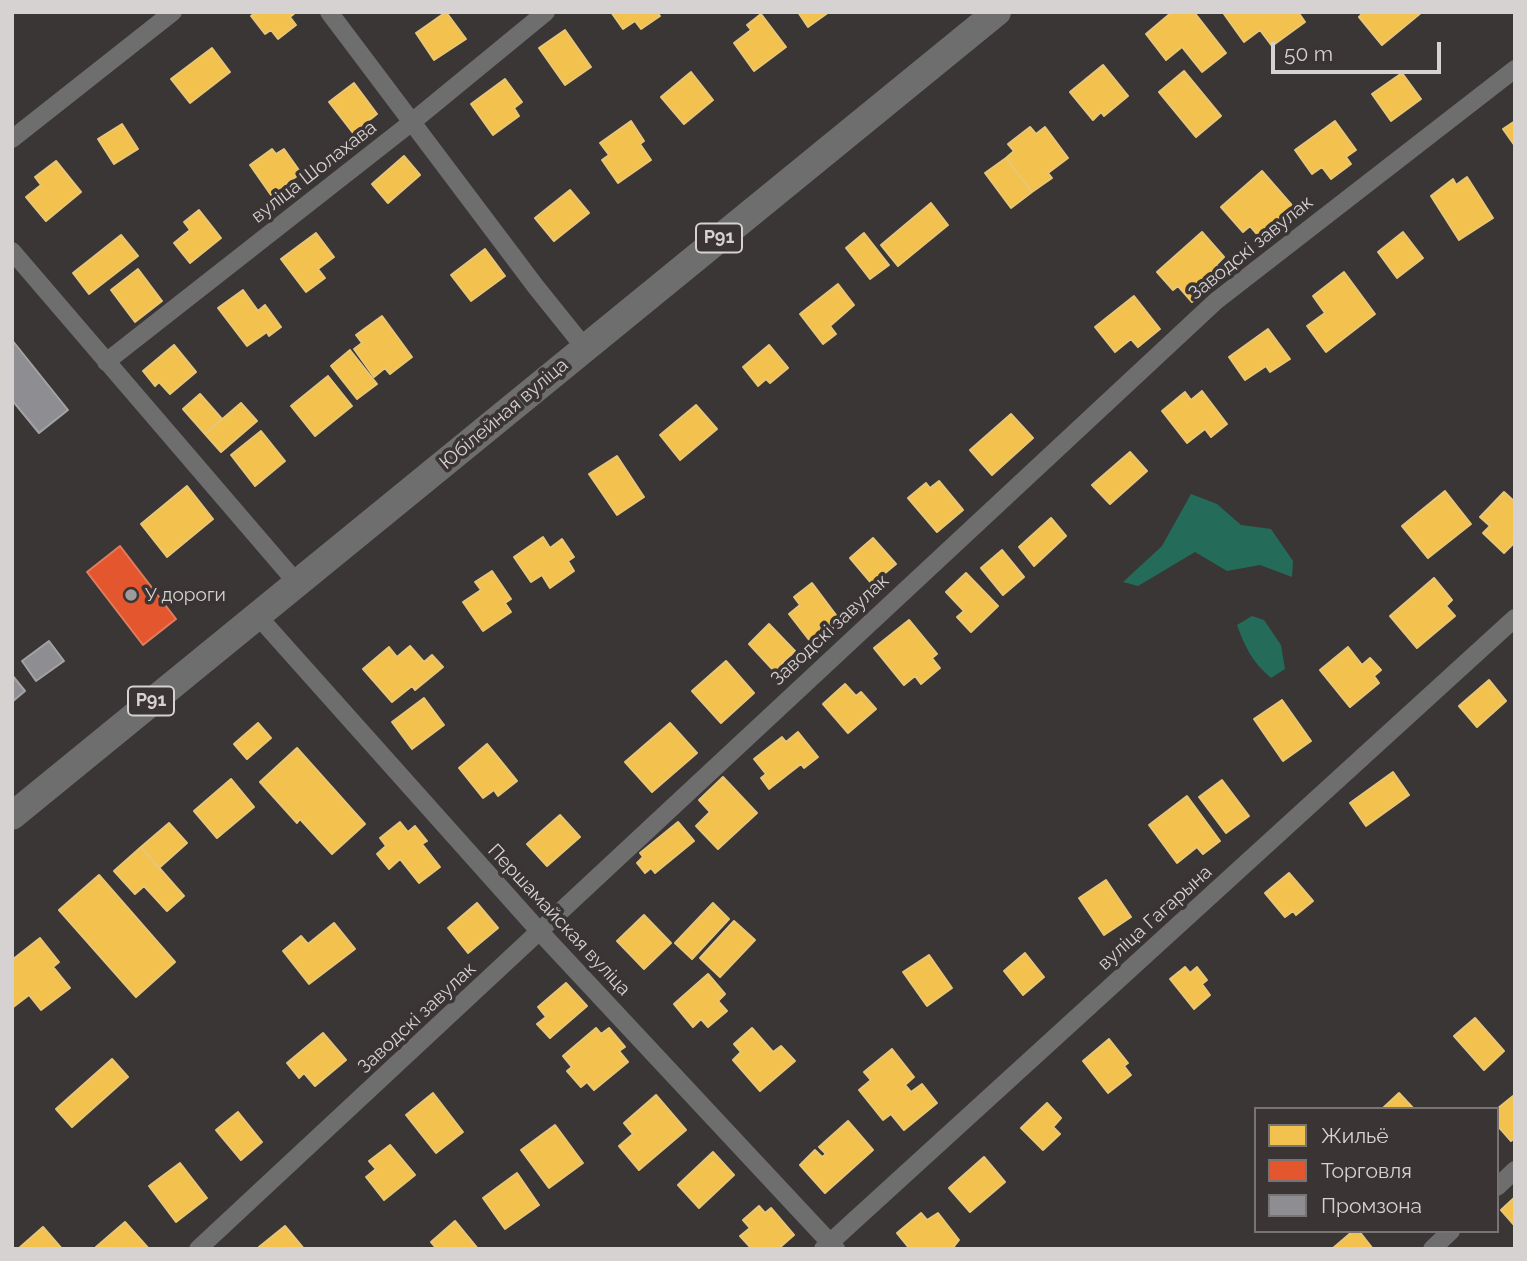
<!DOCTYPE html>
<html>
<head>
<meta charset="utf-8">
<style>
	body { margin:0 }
	#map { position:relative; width:1527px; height:1261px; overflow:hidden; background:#393635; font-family:Raleway,sans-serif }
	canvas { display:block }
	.frame { position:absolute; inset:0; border:14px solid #d5d2d1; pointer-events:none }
	.legend { position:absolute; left:1254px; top:1107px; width:245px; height:126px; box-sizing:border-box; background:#3a3534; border:2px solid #787473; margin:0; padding:9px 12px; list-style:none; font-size:21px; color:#d5d2d1 }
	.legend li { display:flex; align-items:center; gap:14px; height:35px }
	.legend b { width:35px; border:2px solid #787473 }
	.scale { position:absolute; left:1271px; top:42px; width:170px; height:32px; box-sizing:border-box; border:4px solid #d5d2d1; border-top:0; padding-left:9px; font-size:21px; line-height:24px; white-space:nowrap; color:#d5d2d1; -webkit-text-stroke:5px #3a3534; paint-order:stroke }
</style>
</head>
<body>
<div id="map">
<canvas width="1527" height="1261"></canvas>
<div class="frame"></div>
<ul class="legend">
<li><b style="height:19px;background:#f2c14e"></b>Жильё</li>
<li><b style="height:19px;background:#e4572e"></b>Торговля</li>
<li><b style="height:19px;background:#8d8d92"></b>Промзона</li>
</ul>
<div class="scale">50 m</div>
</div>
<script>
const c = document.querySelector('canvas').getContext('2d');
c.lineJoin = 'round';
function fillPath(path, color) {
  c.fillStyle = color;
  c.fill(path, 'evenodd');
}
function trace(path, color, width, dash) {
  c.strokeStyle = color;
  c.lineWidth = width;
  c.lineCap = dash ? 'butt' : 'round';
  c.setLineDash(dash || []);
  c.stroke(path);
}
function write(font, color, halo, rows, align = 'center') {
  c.font = font + ' Raleway,sans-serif';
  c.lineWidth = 7;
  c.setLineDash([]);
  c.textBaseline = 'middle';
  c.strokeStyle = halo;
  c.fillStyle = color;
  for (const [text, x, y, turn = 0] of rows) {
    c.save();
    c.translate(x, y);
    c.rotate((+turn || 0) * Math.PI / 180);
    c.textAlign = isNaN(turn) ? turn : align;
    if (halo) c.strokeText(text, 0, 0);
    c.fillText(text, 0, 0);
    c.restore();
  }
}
const water = new Path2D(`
	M1191,494L1217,504L1241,525L1271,529L1293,561L1292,577L1260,565L1227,571L1195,552L1138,586L1123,582L1162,546Z
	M1252,616L1264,620L1281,645L1285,669L1271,678C1253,663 1245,647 1237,625Z`);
const homes = new Path2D(`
	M256,12H296L290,17L296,25L278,39L271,30L265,34L251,16Z
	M446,12L466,39L434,60L416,33Z
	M611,12H657L660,16L641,29L635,21L623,29Z
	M798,12H829L808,27Z
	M1172,12H1194L1226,53L1202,72L1182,47L1166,60L1146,34Z
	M1226,12H1298L1305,22L1272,46L1260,30L1244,42L1224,14Z
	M1364,12H1422L1382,45L1359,17Z
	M761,14L786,47L754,71L734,43L751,30L747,25Z
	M565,30L591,67L565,85L539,48Z
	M212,48L230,72L190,103L171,79Z
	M1103,65L1128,96L1104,116L1101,112L1093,120L1070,92Z
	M1184,71L1221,116L1196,137L1159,92Z
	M691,72L713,100L684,124L661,97Z
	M1402,73L1421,99L1391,121L1372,94Z
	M505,79L522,102L514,108L519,116L493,135L471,104Z
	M354,83L377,114L353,133L329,102Z
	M631,121L644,141L640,144L651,160L618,183L602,160L609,155L600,143Z
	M1335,121L1356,150L1346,157L1351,164L1331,179L1322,167L1312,174L1295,150Z
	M1515,121V146L1503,129Z
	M122,124L138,149L114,164L98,139Z
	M1030,127L1036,134L1045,127L1068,158L1048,173L1052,178L1032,192L1006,158L1014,151L1008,144Z
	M272,149L276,154L284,149L301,173L271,195L250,165Z
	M404,156L420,175L388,203L372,184Z
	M1006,158L1032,192L1011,208L985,173Z
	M56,161L81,192L46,221L26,197L41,185L35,177Z
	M1262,171L1296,210L1262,240L1250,226L1243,232L1221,207Z
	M1467,177L1493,218L1459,240L1431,196L1453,179L1456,185Z
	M570,190L589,213L554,241L535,218Z
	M931,203L948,225L898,266L881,245Z
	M199,210L221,238L190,263L174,243L190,230L184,222Z
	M1202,232L1224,257L1216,265L1224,273L1192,302L1178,286L1173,290L1157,272Z
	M1403,232L1423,258L1397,278L1378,252Z
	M316,233L334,257L318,269L325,278L306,292L281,259Z
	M864,233L889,265L870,279L846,248Z
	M121,235L138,256L89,294L73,273Z
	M485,249L505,276L471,301L451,275Z
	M138,269L162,301L135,322L111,290Z
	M1344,272L1375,314L1326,352L1307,326L1325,313L1313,296Z
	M838,284L854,305L830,326L836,334L823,344L800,314Z
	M243,290L258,311L265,305L281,327L269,336L267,332L247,346L218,308Z
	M1134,296L1160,329L1138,347L1131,339L1115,352L1095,327Z
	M382,316L412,357L390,374L385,368L374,377L354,349L362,343L356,335Z
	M1268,329L1290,359L1270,372L1266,366L1245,380L1229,357Z
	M174,345L196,372L170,394L159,382L155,386L143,371Z
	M769,345L788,368L770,383L766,379L758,386L743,367Z
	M350,350L377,384L357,399L331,366Z
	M328,376L352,406L315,436L291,406Z
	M1202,391L1227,424L1211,437L1205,429L1187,443L1162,411L1185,392L1191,400Z
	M200,394L222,419L205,434L183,409Z
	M241,403L257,421L221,452L205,434Z
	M696,405L717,429L680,460L660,435Z
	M1011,414L1033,438L992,475L970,450Z
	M261,431L285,461L255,486L231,455Z
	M1130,452L1147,471L1110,504L1092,485Z
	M617,456L644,497L617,515L589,474Z
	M939,481L963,510L937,532L908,498L926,483L930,488Z
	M187,486L213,519L167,557L141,524Z
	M1445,491L1471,524L1428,558L1402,526Z
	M1504,492L1515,502V542L1504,553L1483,533L1490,526L1480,517Z
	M1051,518L1066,536L1034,566L1019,547Z
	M543,537L550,548L562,539L574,557L568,561L574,571L550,588L542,575L531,582L514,557Z
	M873,538L896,564L872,584L850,558Z
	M1002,550L1024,577L1003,595L981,568Z
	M492,571L511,599L505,603L511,612L483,631L463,602L481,590L475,582Z
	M966,573L998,606L971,632L957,617L964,611L946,592Z
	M1434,578L1452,600L1446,606L1455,616L1417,648L1390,616Z
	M812,583L842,623L813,645L789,614L800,605L794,597Z
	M909,620L937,654L932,658L940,668L921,684L915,676L904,685L874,648Z
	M769,624L795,651L774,671L749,644Z
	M410,646L424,662L432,655L443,667L415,690L412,686L392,702L363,669L389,647L397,657Z
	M1348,647L1362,665L1370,658L1381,670L1374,676L1379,683L1350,707L1320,670Z
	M726,661L754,693L721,723L692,691Z
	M1489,680L1506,701L1477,727L1459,706Z
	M845,684L856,696L861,692L876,709L848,733L823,704Z
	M424,698L444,725L412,749L392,722Z
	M1282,700L1311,741L1283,761L1254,719Z
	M258,723L271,738L247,759L234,744Z
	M670,723L697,753L652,792L625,762Z
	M798,732L818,757L804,768L801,764L769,789L761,778L766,774L754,759L782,737L786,742Z
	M487,744L517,781L498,796L494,790L483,798L459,768Z
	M297,748L365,824L332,854L300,819L297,823L260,782Z
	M1393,772L1409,795L1366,826L1350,803Z
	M723,777L757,813L718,849L696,826L710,812L699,800Z
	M231,779L254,807L217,838L194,811Z
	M1222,780L1249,816L1226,833L1199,797Z
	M1187,796L1220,841L1203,854L1197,847L1177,863L1149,825Z
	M560,815L580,837L547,866L527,844Z
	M400,822L408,832L415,826L427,841L422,844L440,867L419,883L400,859L389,869L377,854L386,846L380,838Z
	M678,822L694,841L655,873L651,868L645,873L637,863L643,857L640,853Z
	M169,823L187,843L159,868L141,847Z
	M141,847L184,896L167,911L144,886L135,894L114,871Z
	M1289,873L1313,901L1296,915L1293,911L1285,917L1265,893Z
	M99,875L175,962L136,997L59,910Z
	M1106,880L1131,917L1104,935L1079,898Z
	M477,903L498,928L468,953L448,928Z
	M713,903L729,919L692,959L675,943Z
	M644,915L671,943L644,969L617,941Z
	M734,921L755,940L720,977L700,958Z
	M334,923L355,949L309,984L283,951L301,936L308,944Z
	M40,938L59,962L53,967L70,988L41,1010L29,995L12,1008V960Z
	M1025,953L1044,977L1023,995L1004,971Z
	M929,955L952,988L927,1006L903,972Z
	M1185,967L1190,973L1197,967L1207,980L1202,984L1210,995L1194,1009L1170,979Z
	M708,974L725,994L718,1001L727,1011L708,1027L701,1019L693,1027L674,1004Z
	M566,983L587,1006L550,1038L537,1024L546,1017L538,1007Z
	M1475,1018L1504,1051L1484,1070L1454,1036Z
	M596,1028L601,1034L609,1028L625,1047L619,1051L628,1062L594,1090L587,1082L581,1087L567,1071L572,1067L563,1056Z
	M752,1028L773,1052L781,1046L795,1061L760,1091L733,1060L741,1052L734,1044Z
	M323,1033L346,1060L315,1086L304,1073L299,1078L287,1063Z
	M1109,1039L1128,1063L1124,1066L1131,1075L1108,1093L1083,1061Z
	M892,1049L914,1077L905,1085L911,1092L922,1084L937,1103L904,1130L891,1114L883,1120L859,1090L871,1080L864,1072Z
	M112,1059L128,1077L72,1127L56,1109Z
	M433,1093L463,1132L436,1153L406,1115Z
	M1399,1093L1414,1109H1382Z
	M656,1095L686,1130L639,1170L619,1146L633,1134L624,1123Z
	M1513,1096L1515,1099V1138L1511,1141L1497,1125V1109Z
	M1047,1103L1061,1118L1053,1127L1060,1134L1043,1150L1021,1128Z
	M238,1112L262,1142L241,1160L216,1130Z
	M848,1121L873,1150L825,1193L800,1165L815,1150L822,1157L826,1154L819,1147Z
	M555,1125L583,1163L549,1188L521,1150Z
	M390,1145L415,1175L384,1200L366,1177L376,1169L369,1161Z
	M713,1152L734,1175L699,1208L678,1185Z
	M984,1157L1005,1182L970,1212L949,1188Z
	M180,1163L207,1198L176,1222L149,1186Z
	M517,1173L539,1205L505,1229L483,1198Z
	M1515,1197V1226L1501,1210Z
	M759,1206L765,1213L771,1208L794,1235L778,1249H752L740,1236L750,1228L743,1220Z
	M921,1213L927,1220L938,1213L959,1240L952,1249H910L897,1233Z
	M455,1221L478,1249H437L431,1242Z
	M125,1222L149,1249H97L96,1247Z
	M285,1226L304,1249H261L259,1247Z
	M43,1227L62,1249H18Z
	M1353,1231H1359L1373,1249H1332Z`);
const shops = new Path2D(`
	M120,546L176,619L143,645L87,572Z`);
const industry = new Path2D(`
	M12,340L68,410L39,433L12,400Z
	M49,641L64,661L36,681L22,661Z
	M12,675L25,691L12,702Z`);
const minor = new Path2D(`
	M329,12L536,287L585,348
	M12,139L173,12
	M12,251L296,582
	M106,362L412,122L546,12
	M256,614L540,932L836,1249
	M1497,1187L1515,1170
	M198,1249L1216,301L1515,69
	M823,1249L1515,618
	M1432,1249L1451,1231`);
const primary = new Path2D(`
	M12,816C339,546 668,279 997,12`);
const markers = [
	[131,595,7,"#9e9b9a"]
];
const shields = [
	[719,238,46],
	[151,701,46]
];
const shieldNames = [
	["Р91",719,238],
	["Р91",151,701]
];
const streetNames = [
	["вуліца Шолахава",314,172,-38],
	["Заводскі завулак",1251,248,-39],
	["Юбілейная вуліца",504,414,-40],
	["Заводскі завулак",830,630,-43],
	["вуліца Гагарына",1155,918,-42],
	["Першамайская вуліца",559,920,47],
	["Заводскі завулак",417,1018,-43]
];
const poiNames = [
	["У дороги",145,595]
];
fillPath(water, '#246c59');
fillPath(homes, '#f2c14e');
trace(homes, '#e9c675', 2);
fillPath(shops, '#e4572e');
trace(shops, '#e07c5f', 2);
fillPath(industry, '#8d8d92');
trace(industry, '#a3a2a5', 2);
trace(minor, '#6f6e6e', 18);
trace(primary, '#6f6e6e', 28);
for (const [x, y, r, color] of markers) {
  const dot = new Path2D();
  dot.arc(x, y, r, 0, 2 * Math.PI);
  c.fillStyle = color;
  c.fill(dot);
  trace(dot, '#3a3534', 2.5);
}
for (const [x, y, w] of shields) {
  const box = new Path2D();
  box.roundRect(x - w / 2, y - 14.5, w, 29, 5);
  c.fillStyle = '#3a3534';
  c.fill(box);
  trace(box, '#d5d2d1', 2);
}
write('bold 18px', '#d5d2d1', null, shieldNames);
write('19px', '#d5d2d1', '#3a3534', streetNames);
write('19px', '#d5d2d1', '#3a3534', poiNames, 'left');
</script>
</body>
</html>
